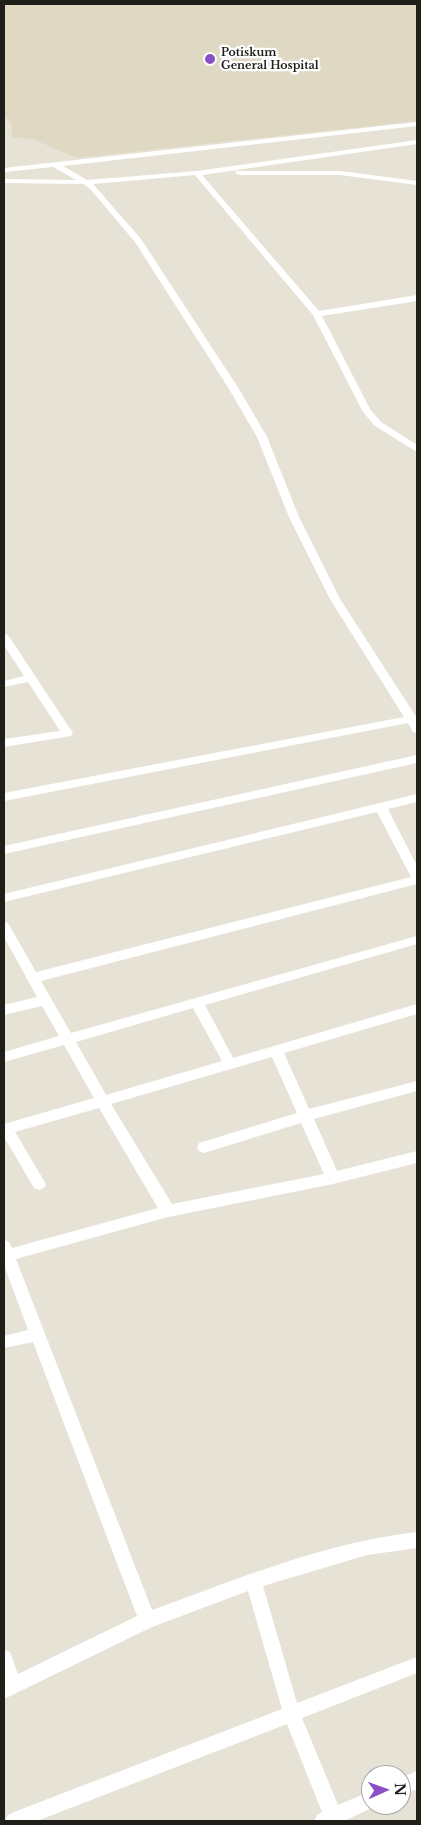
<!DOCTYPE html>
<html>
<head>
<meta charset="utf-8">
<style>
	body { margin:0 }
	#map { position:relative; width:421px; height:1825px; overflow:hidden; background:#e6e2d5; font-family:"Libre Baskerville",serif }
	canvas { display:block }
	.frame { position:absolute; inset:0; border:5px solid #1f1e19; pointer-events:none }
	.north { position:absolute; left:361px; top:1765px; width:50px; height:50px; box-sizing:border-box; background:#fff; border:1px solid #a5a5a3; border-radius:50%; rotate:88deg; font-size:14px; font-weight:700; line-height:20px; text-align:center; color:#1f1e19 }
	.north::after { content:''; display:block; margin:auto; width:18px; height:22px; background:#8b4fc6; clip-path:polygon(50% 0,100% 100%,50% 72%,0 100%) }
</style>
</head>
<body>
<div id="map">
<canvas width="421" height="1825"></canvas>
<div class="frame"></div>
<div class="north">N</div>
</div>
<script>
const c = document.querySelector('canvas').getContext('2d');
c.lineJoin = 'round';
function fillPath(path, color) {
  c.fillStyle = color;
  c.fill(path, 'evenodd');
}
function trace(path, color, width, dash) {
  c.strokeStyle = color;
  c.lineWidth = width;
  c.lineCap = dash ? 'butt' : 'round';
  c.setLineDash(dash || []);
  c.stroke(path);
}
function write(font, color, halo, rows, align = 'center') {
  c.font = font + ' "Libre Baskerville",serif';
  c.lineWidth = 4.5;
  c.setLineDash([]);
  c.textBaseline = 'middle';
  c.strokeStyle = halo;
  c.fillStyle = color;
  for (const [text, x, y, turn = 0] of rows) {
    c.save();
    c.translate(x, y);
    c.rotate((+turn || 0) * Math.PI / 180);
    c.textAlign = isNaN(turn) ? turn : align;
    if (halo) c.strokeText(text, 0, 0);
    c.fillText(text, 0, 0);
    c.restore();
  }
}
const built = new Path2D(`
	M4,4H417V121L76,158L35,140L12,137L11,123L4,115Z`);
const minor = new Path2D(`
	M417,122V126L63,166L87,180L197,171L417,140V144L202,175L319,311L417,295V301L322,316L370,409L381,422L417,445V452L375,426L363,412L313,315L195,175L93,184L141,239L239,389L267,437L299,517L340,599L417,718V733L413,732L408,723L4,801V793L404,717L330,599L289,517L257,437L229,389L135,242L92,191L84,184L4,183V179L76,180L53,167L4,172V168Z
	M236,171H340L417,181V185L340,175H239L235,173Z
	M4,634L8,635L73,733L71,736L4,747V739L60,731L28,682L4,687V681L24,676L4,645Z
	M417,755V763L4,854V846Z
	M417,794V802L388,809L417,866V884L41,981L71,1033L417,936V944L205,1005L233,1058L417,1004V1014L284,1053L309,1109L417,1081V1091L314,1119L337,1171L417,1151V1163L333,1184L168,1217L16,1259L152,1610C237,1579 327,1542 417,1532V1548L367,1555L263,1586L297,1703L417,1657V1673L302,1718L338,1805L371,1791V1805H378L344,1821H314L317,1815L322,1812L287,1724L37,1821H5L8,1815L14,1812L282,1709L248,1591L152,1627L4,1699V1650L10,1652L18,1674L137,1616L33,1342L4,1348V1336L28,1330L4,1265V1240L9,1242L12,1248L158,1208L99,1108L15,1132L46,1184L44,1188L39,1190L34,1188L4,1137V1124L94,1098L64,1045L4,1062V1052L59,1036L42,1006L4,1015V1005L37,997L4,937V922L8,923L36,972L411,877L377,812L4,902V894ZM193,1008L222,1061L106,1095L76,1042ZM272,1057L297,1113L199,1143L197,1147L199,1151L204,1153L301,1123L324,1174L172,1204L111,1104Z
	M417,1771V1789L401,1796V1778Z`);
const markers = [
	[210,59,6,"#8b4fc6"]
];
const farPoinames = [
	["Potiskum",221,53],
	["General Hospital",221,66]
];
fillPath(built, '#dfd9c4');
fillPath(minor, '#fff');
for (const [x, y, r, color] of markers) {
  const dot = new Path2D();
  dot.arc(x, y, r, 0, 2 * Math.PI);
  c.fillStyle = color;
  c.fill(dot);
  trace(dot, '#fff', 2);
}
write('bold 11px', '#1f1e19', '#fff', farPoinames, 'left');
</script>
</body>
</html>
